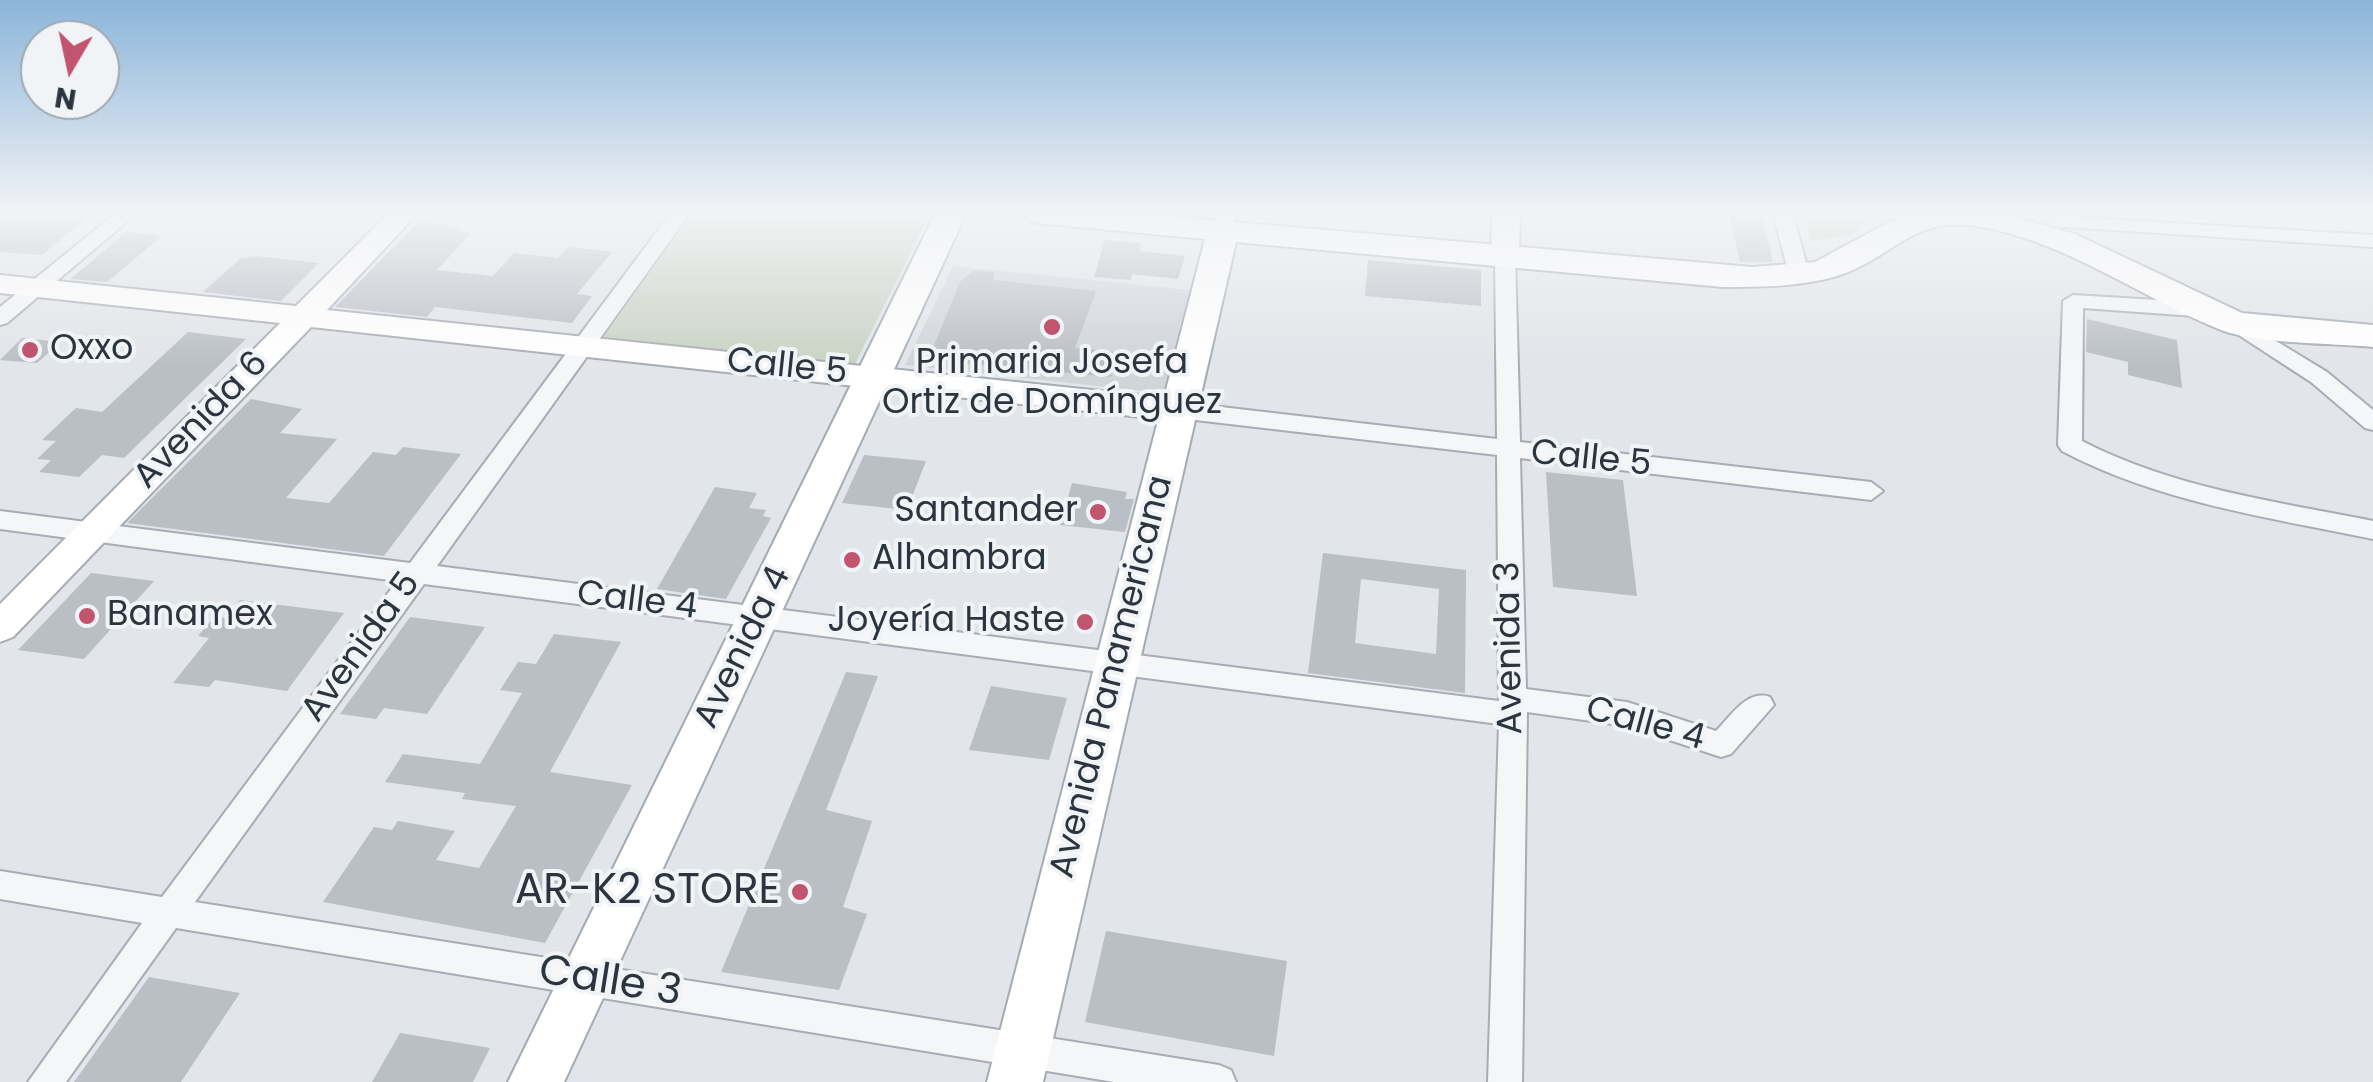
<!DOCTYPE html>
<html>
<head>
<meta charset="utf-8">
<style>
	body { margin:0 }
	#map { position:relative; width:2373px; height:1082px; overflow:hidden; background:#e2e5e9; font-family:Poppins,sans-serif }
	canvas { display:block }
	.north { position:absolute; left:20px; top:20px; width:100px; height:100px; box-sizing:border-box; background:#f1f4f7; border:2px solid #a2a8ad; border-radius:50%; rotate:189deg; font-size:28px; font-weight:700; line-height:40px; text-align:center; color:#2c353f }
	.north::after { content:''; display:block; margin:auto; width:35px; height:45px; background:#c1546e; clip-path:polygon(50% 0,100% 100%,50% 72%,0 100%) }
</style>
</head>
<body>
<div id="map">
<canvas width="2373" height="1082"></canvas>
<div class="north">N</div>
</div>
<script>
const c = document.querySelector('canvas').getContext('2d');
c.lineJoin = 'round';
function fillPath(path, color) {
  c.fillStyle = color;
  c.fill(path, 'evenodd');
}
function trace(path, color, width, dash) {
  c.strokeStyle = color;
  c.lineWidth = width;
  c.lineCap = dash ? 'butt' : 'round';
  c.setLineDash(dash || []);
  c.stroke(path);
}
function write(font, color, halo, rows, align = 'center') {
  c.font = font + ' Poppins,sans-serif';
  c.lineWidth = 8;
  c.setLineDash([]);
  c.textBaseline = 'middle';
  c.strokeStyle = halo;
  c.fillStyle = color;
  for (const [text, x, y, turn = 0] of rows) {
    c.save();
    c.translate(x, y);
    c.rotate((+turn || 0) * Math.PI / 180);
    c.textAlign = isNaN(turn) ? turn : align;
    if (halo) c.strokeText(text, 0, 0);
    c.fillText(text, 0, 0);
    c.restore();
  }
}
const built = new Path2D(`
	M953,266L1190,290L1163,393L905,365Z`);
const green = new Path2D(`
	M692,214H930L855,364L604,337Z
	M1804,214H1885L1850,235L1811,241Z`);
const building = new Path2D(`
	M0,214H91L42,255L0,252Z
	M1729,214H1761L1773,262H1740Z
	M418,222L461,227L457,231L471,233L437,270L493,276L514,253L558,258L568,247L612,252L577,294L592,296L572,323L435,307L427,317L335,307Z
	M127,232L162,236L107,282L70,279Z
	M1105,240L1141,243L1139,251L1185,256L1178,279L1132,274L1131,280L1094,277Z
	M256,256L319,263L281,301L203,292L241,258Z
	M1368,260L1481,270V306L1365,296Z
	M973,271L995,272L993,280L1096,291L1075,348L1118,352L1111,377L928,360L960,282Z
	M2087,319L2177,340L2182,388L2128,375V362L2086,352Z
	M188,332L246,339L124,458L102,455L79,477L39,472L51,460L37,459L56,441L42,440L76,408L102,412Z
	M22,338L61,342L37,363L0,360Z
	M251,399L302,409L280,433L337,439L286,498L329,503L373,452L396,455L403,447L461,454L384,556L127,523Z
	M864,455L926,461L907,510L842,503Z
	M1546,472L1623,480L1637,596L1553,587Z
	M1072,483L1127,492L1125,499H1134L1125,532L1060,525Z
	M715,487L757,493L749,508L766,510L763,516L771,518L726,599L657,589Z
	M1323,553L1466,570L1465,693L1308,673ZM1361,579L1439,589L1436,654L1355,643Z
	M91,573L154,581L84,659L18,650Z
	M240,600L344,613L287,691L215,680L209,687L173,683L209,638L198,636L214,617L226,618Z
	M410,617L485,627L427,714L384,708L376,719L340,714Z
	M554,634L621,642L550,772L632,785L545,943L323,902L374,827L392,830L398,821L455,831L436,860L479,868L516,806L462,799L465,793L385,782L403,754L480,764L522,693L500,690L518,662L536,664Z
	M846,672L878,676L826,810L872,821L843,907L867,914L839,990L721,972Z
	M991,686L1067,698L1049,760L969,750Z
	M1106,931L1287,961L1274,1056L1085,1022Z
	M149,977L240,993L181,1082H74Z
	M400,1033L490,1048L473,1082H372Z`);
const street = new Path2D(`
	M115,214H136L7,323L0,325V307Z
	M670,214H689L437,566L1499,701L1497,455L1178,418L1167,410L1178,402L1497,439L1495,256L1505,250L1515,256L1520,442L1871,482L1883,491L1871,500L1520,458L1526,689L1627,702L1716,731C1731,716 1747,689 1770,697L1774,705L1731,754L1721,757L1627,726L1527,712L1522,1082H1488L1499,724L424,584L195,902L1219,1065L1231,1070L1236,1082H1114L176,928L66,1082H28L142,923L0,899V871L162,897L397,581L0,529V511L410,563Z
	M1217,214H1237L1230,235L1223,237L1213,231Z
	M1773,214H1793L1809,274L1806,278H1792L1789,274Z
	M2057,216L2373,235V247L2050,226L2047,222Z
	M2073,295L2208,303L2218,310L2208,317L2083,308L2082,441C2173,488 2273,501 2373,521V539C2266,517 2159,502 2062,451L2058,445L2063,301Z
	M2235,316L2327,372L2373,410V430L2365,428L2311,382L2228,328V318Z`);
const secondary = new Path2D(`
	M388,214H417L327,310L1178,399L1189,402L1194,410L1189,418L1178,421L311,327L13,637L0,642V604L280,323L0,293V275L296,306Z
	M1492,214H1520L1519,256L1515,262H1495L1491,256Z`);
const primary = new Path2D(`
	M935,214H966L564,1082H508Z
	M1021,214H1141L1752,267L1815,262L1904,214H2004L2075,234L2242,313L2373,325V347C2332,343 2257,344 2221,330C2139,297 2065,240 1976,226C1911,216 1892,259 1837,276C1799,287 1761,287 1723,287L1236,242L1043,1082H987L1205,239L1036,223Z`);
const markers = [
	[1052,327,10,"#c1546e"],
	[30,350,10,"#c1546e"],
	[1098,512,10,"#c1546e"],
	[852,560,10,"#c1546e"],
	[87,616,10,"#c1546e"],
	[1085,622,10,"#c1546e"],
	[800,892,10,"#c1546e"]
];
const poiNames = [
	["Oxxo",50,350],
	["Primaria Josefa",1052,364,"center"],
	["Ortiz de Domínguez",1052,404,"center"],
	["Santander",1078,512,"right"],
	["Alhambra",872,560],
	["Banamex",107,616],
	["Joyería Haste",1065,622,"right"]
];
const streetNames = [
	["Calle 5",787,368,6],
	["Avenida 6",202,421,-46],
	["Calle 5",1591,460,6],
	["Calle 4",637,602,7],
	["Avenida 5",362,648,-54],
	["Avenida 4",744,648,-64],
	["Avenida 3",1511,648,-91],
	["Avenida Panamericana",1113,677,-76],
	["Calle 4",1645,725,15]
];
const nearPoinames = [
	["AR-K2 STORE",780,892]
];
const nearStreetnames = [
	["Calle 3",610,983,9]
];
fillPath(built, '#d0d5db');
fillPath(green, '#c9d2c4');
fillPath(building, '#babfc5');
trace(street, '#a8adb3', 4);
trace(secondary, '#a8adb3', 4);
trace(primary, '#a3abb3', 4);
fillPath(street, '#f4f6f8');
fillPath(secondary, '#fff');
fillPath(primary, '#fff');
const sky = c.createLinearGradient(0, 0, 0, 366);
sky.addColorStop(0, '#8bb5da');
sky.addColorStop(0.58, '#f2f3f5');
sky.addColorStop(1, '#f2f3f500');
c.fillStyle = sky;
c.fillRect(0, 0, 2373, 366);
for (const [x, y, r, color] of markers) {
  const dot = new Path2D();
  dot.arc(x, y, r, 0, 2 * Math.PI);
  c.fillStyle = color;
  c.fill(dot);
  trace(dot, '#f1f4f7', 4);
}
write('35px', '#2c353f', '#f1f4f7', poiNames, 'left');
write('35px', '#2c353f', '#f1f4f7', streetNames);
write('42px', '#2c353f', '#f1f4f7', nearPoinames, 'right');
write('42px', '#2c353f', '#f1f4f7', nearStreetnames);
</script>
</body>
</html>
